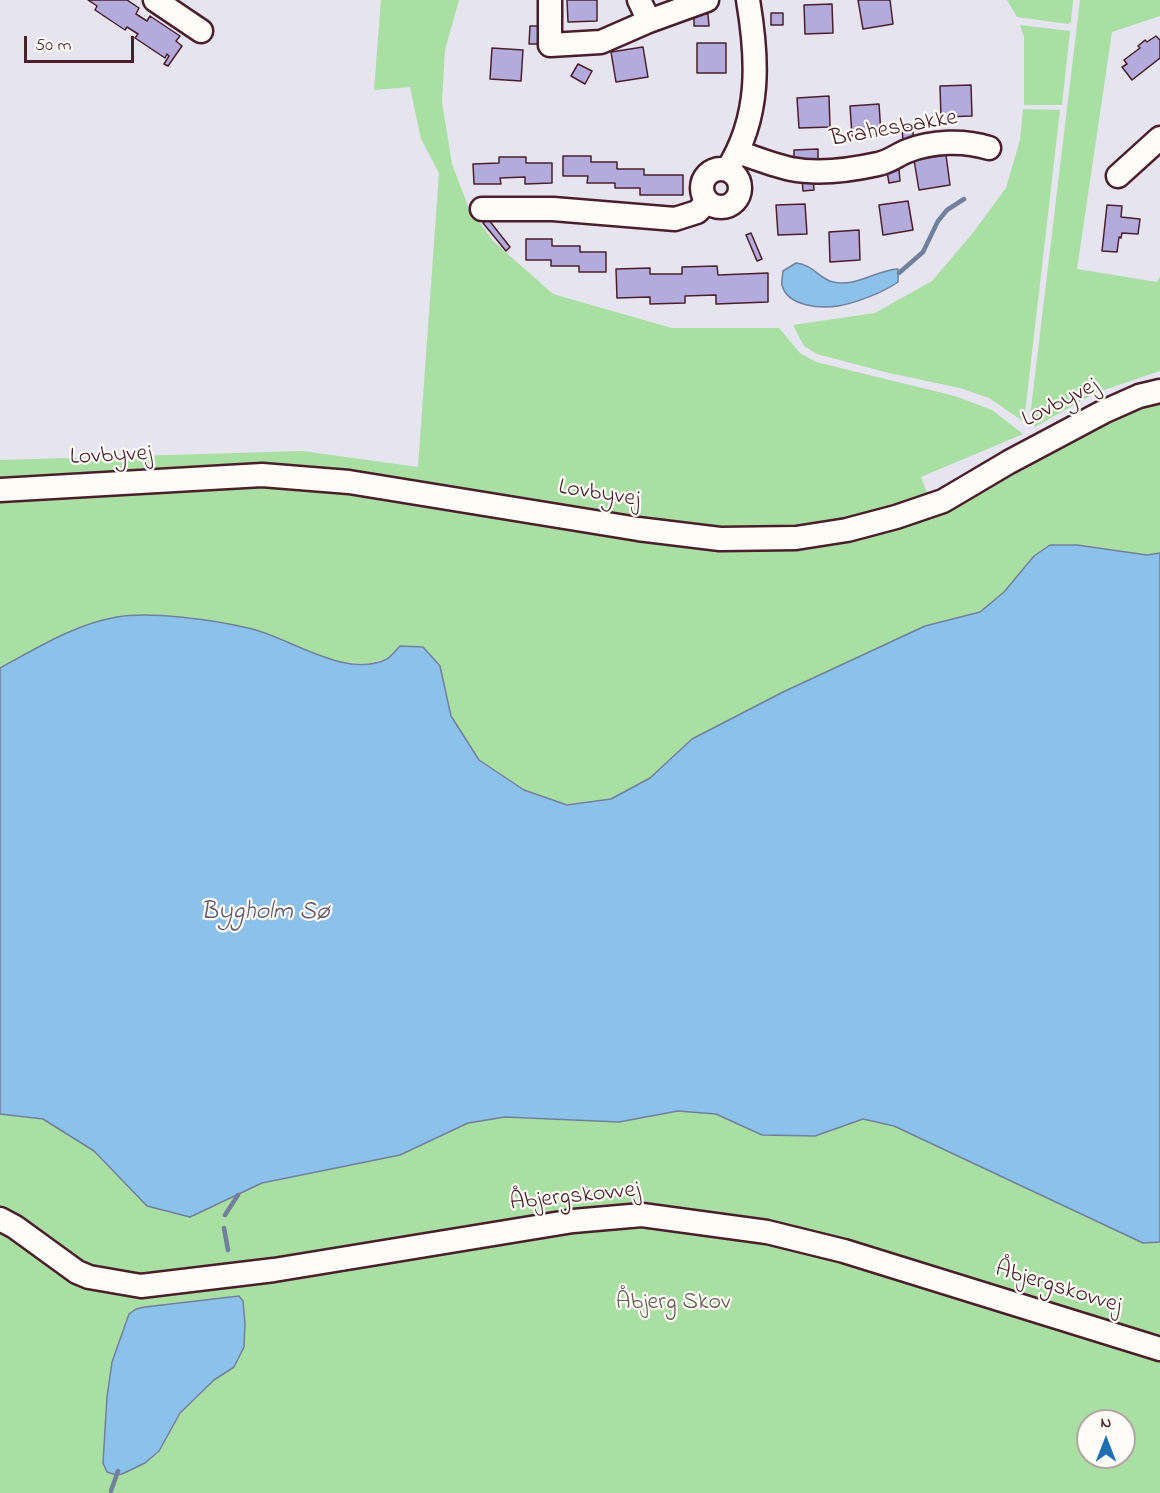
<!DOCTYPE html>
<html>
<head>
<meta charset="utf-8">
<style>
	body { margin:0 }
	#map { position:relative; width:1160px; height:1493px; overflow:hidden; background:#e6e4ef; font-family:"Indie Flower",sans-serif }
	canvas { display:block }
	.north { position:absolute; left:1076px; top:1409px; width:60px; height:60px; box-sizing:border-box; background:#fdfcf7; border:2px solid #b5a4a5; border-radius:50%; rotate:0deg; font-size:16px; font-weight:700; line-height:24px; text-align:center; color:#4a1f2b }
	.north::after { content:''; display:block; margin:auto; width:21px; height:27px; background:#1f6fb2; clip-path:polygon(50% 0,100% 100%,50% 72%,0 100%) }
	.scale { position:absolute; left:24px; top:36px; width:110px; height:27px; box-sizing:border-box; border:3px solid #4a1f2b; border-top:0; padding-left:8px; font-size:18px; line-height:21px; white-space:nowrap; color:#4a1f2b; -webkit-text-stroke:4px #fdfcf7; paint-order:stroke }
</style>
</head>
<body>
<div id="map">
<canvas width="1160" height="1493"></canvas>
<div class="north">N</div>
<div class="scale">50 m</div>
</div>
<script>
const c = document.querySelector('canvas').getContext('2d');
c.lineJoin = 'round';
function fillPath(path, color) {
  c.fillStyle = color;
  c.fill(path, 'evenodd');
}
function trace(path, color, width, dash) {
  c.strokeStyle = color;
  c.lineWidth = width;
  c.lineCap = dash ? 'butt' : 'round';
  c.setLineDash(dash || []);
  c.stroke(path);
}
function write(font, color, halo, rows, align = 'center') {
  c.font = font + ' "Indie Flower",sans-serif';
  c.lineWidth = 4.5;
  c.setLineDash([]);
  c.textBaseline = 'middle';
  c.strokeStyle = halo;
  c.fillStyle = color;
  for (const [text, x, y, turn = 0] of rows) {
    c.save();
    c.translate(x, y);
    c.rotate((+turn || 0) * Math.PI / 180);
    c.textAlign = isNaN(turn) ? turn : align;
    if (halo) c.strokeText(text, 0, 0);
    c.fillText(text, 0, 0);
    c.restore();
  }
}
const green = new Path2D(`
	M381,0H459L445,50L442,102L452,164L468,206L493,241L553,294L672,328H779L800,353L816,362L955,396L992,410L1023,434L921,477L935,514L963,504L1072,440L1160,400V553L1147,555L1077,545L1034,556L1004,592L980,612L925,626L783,692L692,739L650,778L611,799L567,805L524,790L479,760L451,716L440,666L388,658L367,664L335,661L250,628L70,631L0,668V460L302,451L418,467L439,173L421,139L410,87L374,90Z
	M1007,0H1073L1071,22L1068,24L1017,17Z
	M1080,0H1160V16L1112,32L1077,269L1157,282L1160,277V371L1095,393L1035,427L1030,417Z
	M1020,25L1070,31L1062,105H1024V37Z
	M1023,109L1060,110L1024,422L989,398L960,388L889,373L817,354L804,346L793,325L875,313L932,281L972,234L1006,188L1020,140Z
	M678,1111L716,1114L762,1135L815,1136L863,1119L894,1126L1143,1243L1160,1242V1493H0V1114L43,1119L94,1151L147,1206L190,1217L262,1183L400,1155L468,1123L505,1117L619,1122ZM239,1296L245,1324L244,1347L234,1367L214,1380L180,1413L159,1451L145,1463H103L107,1397L112,1362L136,1309ZM1088,1421H1124V1457H1088Z`);
const water = new Path2D(`
	M796,263C814,265 819,279 833,282C858,287 876,270 898,269V282C884,292 856,303 838,306C820,309 787,306 782,285C781,281 783,275 783,271Z
	M1050,545H1077L1147,555L1160,553V1242L1143,1243L894,1126L863,1119L815,1136L762,1135L716,1114L678,1111L619,1122L505,1117L468,1123L400,1155L262,1183L190,1217L147,1206L94,1151L43,1119L0,1114V668C37,648 75,624 117,617C150,611 214,620 248,628C288,636 345,680 387,659C392,656 396,650 400,646L423,647L440,666L451,716L479,760L524,790L567,805L611,799L650,778L692,739L783,692L925,626L980,612L1004,592L1034,556Z
	M239,1296L243,1301L245,1324L244,1347L234,1367L214,1380L180,1413L159,1451L145,1463L122,1474L116,1475L107,1472L103,1463L107,1397L112,1362L129,1314L136,1309L145,1307Z`);
const stream = new Path2D(`
	M899,273L923,252L938,221L947,210L964,199
	M225,1215L238,1195
	M224,1228L228,1250
	M111,1491L118,1471`);
const building = new Path2D(`
	M88,0H127L139,8L136,14L147,21L150,16L180,36L176,41L182,46L168,66L164,64L169,56L167,54L165,58L135,38L138,34L127,27L125,30L95,10L97,6Z
	M567,0H597V21L568,22Z
	M858,0H890L893,24L863,29Z
	M832,4L833,33L805,34L804,5Z
	M771,13H783V25H771Z
	M694,14H708L709,26H694Z
	M530,26H542V44H529Z
	M1156,36L1160,40V58L1132,80L1122,67L1127,64L1124,60L1140,48L1138,46L1145,40L1147,42Z
	M697,43H726V73H697Z
	M643,47L648,77L616,82L611,52Z
	M492,48L523,50L521,81L490,79Z
	M578,64L592,71L585,84L571,76Z
	M971,85L972,116L941,117L940,86Z
	M829,96L830,127L799,128L797,98Z
	M879,104L881,134L852,136L850,106Z
	M902,128H913V140L903,141Z
	M818,149V160L794,162V150Z
	M946,155L950,185L919,190L914,160Z
	M563,156H591V162H617V169H644V175H683V195H640V188H615V183H587L588,176H563Z
	M499,157H526V163H552V183L525,184V177L500,178L501,184H474L473,164L499,163Z
	M899,170L900,181L889,183L887,172Z
	M813,178L814,190L803,191L802,179Z
	M908,201L913,230L883,235L879,205Z
	M805,204L807,234L778,235L776,205Z
	M1107,205L1122,206L1121,217L1140,219L1138,234L1122,233L1121,238L1119,237L1117,252L1102,251Z
	M488,219L510,247L506,251L483,223Z
	M859,230L860,260L830,262L829,232Z
	M751,233L762,259L757,261L746,235Z
	M526,239H552V246H580V252H606V272H579V266H551V260H526Z
	M717,266L718,275L768,273V302L716,304V295L685,296V303L650,304V297L617,298L616,269L650,268V274H682V267Z`);
const minor = new Path2D(`
	M155,0L201,31
	M550,0V45L601,42L649,21L707,0
	M639,0L649,21
	M738,152C755,158 773,165 791,169C817,174 851,170 878,164C889,162 897,155 907,151C932,141 964,140 989,148
	M702 188a19 19 0 1 1 38 0a19 19 0 1 1-38 0Z
	M727,170C761,117 758,59 748,0
	M1118,176L1160,138
	M482,209H553L675,219L697,212L707,202
	M0,490L262,475L349,482L638,529L720,539L796,538L847,530L896,517L943,501L1009,462L1103,412L1139,396L1160,391
	M0,1219L15,1227L77,1272L89,1277L141,1286L274,1270L573,1221L642,1215L767,1232L844,1251L1160,1349`);
const streetNames = [
	["Brahesbakke",894,130,-10],
	["Lovbyvej",1061,404,-27],
	["Lovbyvej",111,457,-3],
	["Lovbyvej",599,495,9],
	["Åbjergskovvej",575,1198,-6],
	["Åbjergskovvej",1058,1289,17]
];
const parkNames = [
	["Åbjerg Skov",673,1304]
];
const waterNames = [
	["Bygholm Sø",265,914]
];
fillPath(green, '#a9dfa2');
fillPath(water, '#8cc1e9');
trace(water, '#72809d', 1.5);
trace(stream, '#72809d', 4.5);
fillPath(building, '#b2abdc');
trace(building, '#4a1f2b', 1.5);
trace(minor, '#4a1f2b', 27);
trace(minor, '#fdfcf7', 22);
write('24px', '#4a1f2b', '#fdfcf7', streetNames);
write('24px', '#66594f', '#fdfcf7', parkNames);
write('italic 26px', '#61586e', '#fdfcf7', waterNames);
</script>
</body>
</html>
